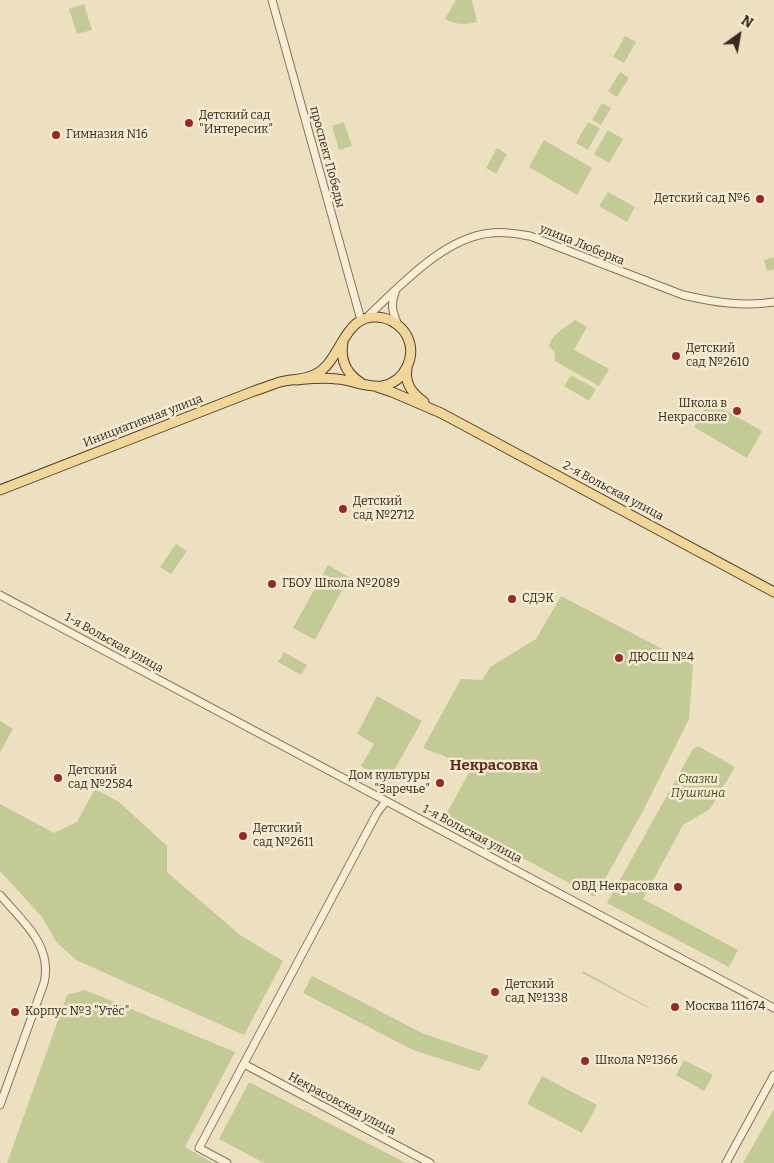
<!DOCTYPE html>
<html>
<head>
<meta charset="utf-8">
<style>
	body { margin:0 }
	#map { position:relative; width:774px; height:1163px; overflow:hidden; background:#ede0c1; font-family:Bitter,serif }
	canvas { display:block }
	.north { position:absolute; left:714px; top:10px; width:50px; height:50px; -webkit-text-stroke:4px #f4ead0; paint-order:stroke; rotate:32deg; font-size:14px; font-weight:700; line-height:20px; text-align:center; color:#36291d }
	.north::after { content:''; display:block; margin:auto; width:18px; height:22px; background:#36291d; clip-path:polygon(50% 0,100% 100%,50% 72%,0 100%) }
</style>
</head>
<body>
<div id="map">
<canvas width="774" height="1163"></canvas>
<div class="north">N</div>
</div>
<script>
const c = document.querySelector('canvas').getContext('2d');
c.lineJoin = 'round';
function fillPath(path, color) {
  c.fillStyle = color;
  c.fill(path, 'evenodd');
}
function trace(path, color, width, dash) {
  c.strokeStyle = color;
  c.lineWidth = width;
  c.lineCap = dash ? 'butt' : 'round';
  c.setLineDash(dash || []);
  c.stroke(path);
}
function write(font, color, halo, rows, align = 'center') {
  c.font = font + ' Bitter,serif';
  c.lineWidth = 5;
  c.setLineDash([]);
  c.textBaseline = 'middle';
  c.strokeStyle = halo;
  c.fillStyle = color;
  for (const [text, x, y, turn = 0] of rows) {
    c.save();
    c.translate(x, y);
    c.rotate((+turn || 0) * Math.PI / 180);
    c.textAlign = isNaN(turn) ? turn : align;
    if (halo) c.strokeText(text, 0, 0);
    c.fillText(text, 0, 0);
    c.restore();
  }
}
const green = new Path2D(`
	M456,0H472L477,22C467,25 455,25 445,19Z
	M84,4L92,30L77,34L69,9Z
	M625,36L636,42L624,63L613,57Z
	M620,72L629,78L617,97L608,91Z
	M602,103L611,108L601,125L592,120Z
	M344,122L352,146L339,150L332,126Z
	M588,122L600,128L588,150L576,143Z
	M608,130L623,139L609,163L594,154Z
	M544,140L592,168L577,195L529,167Z
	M497,148L507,154L496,174L486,168Z
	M608,192L635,207L627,222L599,206Z
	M774,257V269L767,271L764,260Z
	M575,320L587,327L574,350L609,369L599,386L555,361V354L549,345C553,333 566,327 575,320Z
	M571,375L596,389L589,401L564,386Z
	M709,401L762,431L747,458L694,427Z
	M176,544L187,551L171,574L160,567Z
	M328,565L349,577L315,640L293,628Z
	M561,596L693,665L689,719L644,809L595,897L445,816L470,771L444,756L423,748L461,679L482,680L490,667L536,639Z
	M284,652L307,665L301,675L278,662Z
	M377,696L422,721L388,781L361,766L374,744L357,734Z
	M0,721L13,729L0,752Z
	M698,746L735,767L710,809L683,825L643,899L738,950L729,967L607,903L693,749Z
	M95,789L119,802L167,846V872L240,935L283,961L244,1035L76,960L57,943L42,917L0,871V804L54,833L77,822Z
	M583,971L650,1008V1009L582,973Z
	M312,976L422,1033L489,1056L479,1071L413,1050L303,993Z
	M85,990L235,1052L185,1147L213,1163H7L67,995Z
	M684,1060L713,1075L704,1091L676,1075Z
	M542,1076L597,1105L582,1133L527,1104Z
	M249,1082L406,1163H264L219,1139Z
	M774,1109V1163H743Z`);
const minor = new Path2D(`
	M272,0L361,320
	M395,293C390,305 393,313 398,325
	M366,318C399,287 444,237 491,233C504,231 517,234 530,236L683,295C713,302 743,307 774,302
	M0,595L774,1008
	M0,895C22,921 53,945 44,983L0,1105
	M244,1064L430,1163
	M227,1163L199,1148L377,813L386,801
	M726,1163L774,1075`);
const major = new Path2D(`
	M343,342C340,360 346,373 360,382
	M407,369C404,384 413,394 424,402
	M377,387L392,392L441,413L774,592
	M0,490L254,391C263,388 271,385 280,382C292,379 305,380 316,374C343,360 343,309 384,318C393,320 403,328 407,336C417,356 405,382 382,386C367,388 352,380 337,379C323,377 309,379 296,380`);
const markers = [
	[189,123,5,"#942b2a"],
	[56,135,5,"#942b2a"],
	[760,199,5,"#942b2a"],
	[676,356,5,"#942b2a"],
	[737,411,5,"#942b2a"],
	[343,509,5,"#942b2a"],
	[272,584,5,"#942b2a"],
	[512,599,5,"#942b2a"],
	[619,658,5,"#942b2a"],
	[58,778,5,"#942b2a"],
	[440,783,5,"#942b2a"],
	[243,836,5,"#942b2a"],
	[678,887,5,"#942b2a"],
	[495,992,5,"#942b2a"],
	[675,1007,5,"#942b2a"],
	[15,1012,5,"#942b2a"],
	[585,1061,5,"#942b2a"]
];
const poiNames = [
	["Детский сад",199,116],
	["\"Интересик\"",199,130],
	["Гимназия N16",66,135],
	["Детский сад №6",750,199,"right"],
	["Детский",686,349],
	["сад №2610",686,363],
	["Школа в",727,404,"right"],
	["Некрасовке",727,418,"right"],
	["Детский",353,502],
	["сад №2712",353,516],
	["ГБОУ Школа №2089",282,584],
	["СДЭК",522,599],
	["ДЮСШ №4",629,658],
	["Детский",68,771],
	["сад №2584",68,785],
	["Дом культуры",430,776,"right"],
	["\"Заречье\"",430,790,"right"],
	["Детский",253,829],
	["сад №2611",253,843],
	["ОВД Некрасовка",668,887,"right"],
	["Детский",505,985],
	["сад №1338",505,999],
	["Москва 111674",685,1007],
	["Корпус №3 \"Утёс\"",25,1012],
	["Школа №1366",595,1061]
];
const streetNames = [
	["проспект Победы",327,157,75],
	["улица Люберка",582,245,22],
	["Инициативная улица",143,421,-21],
	["2-я Вольская улица",613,491,28],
	["1-я Вольская улица",114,643,29],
	["1-я Вольская улица",472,834,28],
	["Некрасовская улица",342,1104,28]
];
const parkNames = [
	["Сказки",698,780],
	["Пушкина",698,794]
];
const quarterNames = [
	["Некрасовка",494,766]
];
fillPath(green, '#c3ca95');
trace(minor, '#867159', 9);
trace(major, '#53402d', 11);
trace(minor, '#f8eed4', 7);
trace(major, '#f0d698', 9);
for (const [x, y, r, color] of markers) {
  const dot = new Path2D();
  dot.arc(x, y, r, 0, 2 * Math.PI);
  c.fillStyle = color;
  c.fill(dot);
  trace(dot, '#f4ead0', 2);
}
write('12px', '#36291d', '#f4ead0', poiNames, 'left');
write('12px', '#36291d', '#f4ead0', streetNames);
write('italic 12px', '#455224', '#f4ead0', parkNames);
write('bold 15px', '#612c1d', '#f4ead0', quarterNames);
</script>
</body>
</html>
